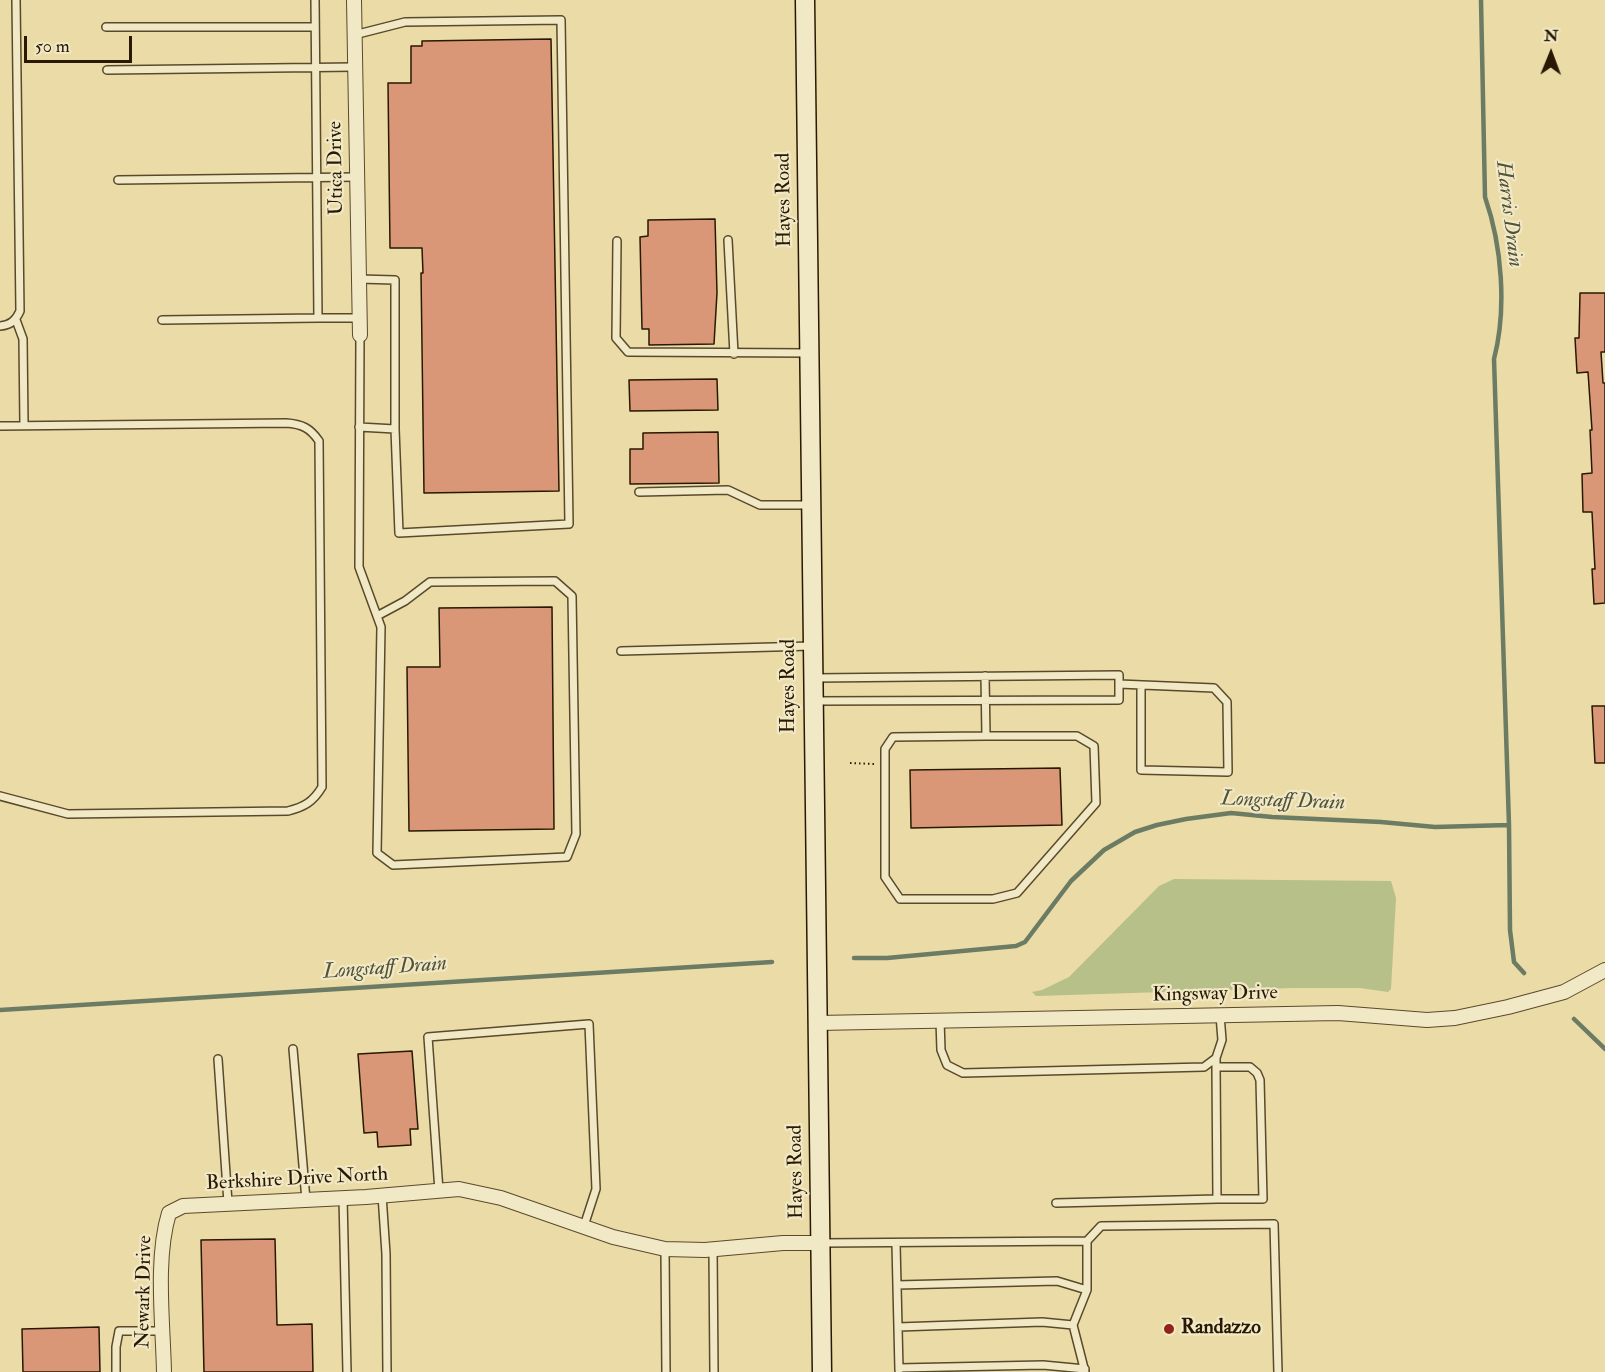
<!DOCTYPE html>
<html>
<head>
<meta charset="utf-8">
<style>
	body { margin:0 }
	#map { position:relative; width:1605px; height:1372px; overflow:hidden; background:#eadba7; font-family:"IM FELL Double Pica",serif }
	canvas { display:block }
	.north { position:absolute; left:1521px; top:24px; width:60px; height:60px; -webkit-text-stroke:4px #f1e8c6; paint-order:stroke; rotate:1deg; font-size:16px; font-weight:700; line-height:24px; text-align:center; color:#291902 }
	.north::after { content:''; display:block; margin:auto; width:21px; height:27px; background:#291902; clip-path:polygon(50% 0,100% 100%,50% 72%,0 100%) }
	.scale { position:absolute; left:24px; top:36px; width:108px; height:27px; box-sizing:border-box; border:3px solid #291902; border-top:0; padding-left:8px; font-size:18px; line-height:21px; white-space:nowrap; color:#291902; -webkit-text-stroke:4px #f1e8c6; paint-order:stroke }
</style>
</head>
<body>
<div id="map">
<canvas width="1605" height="1372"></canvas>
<div class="north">N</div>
<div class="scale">50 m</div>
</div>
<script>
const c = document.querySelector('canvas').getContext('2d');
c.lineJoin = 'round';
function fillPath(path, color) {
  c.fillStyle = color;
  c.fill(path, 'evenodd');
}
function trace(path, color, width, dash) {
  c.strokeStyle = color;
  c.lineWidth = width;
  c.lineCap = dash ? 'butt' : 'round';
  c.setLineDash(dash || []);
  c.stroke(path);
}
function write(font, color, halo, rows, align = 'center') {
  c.font = font + ' "IM FELL Double Pica",serif';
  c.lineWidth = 4.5;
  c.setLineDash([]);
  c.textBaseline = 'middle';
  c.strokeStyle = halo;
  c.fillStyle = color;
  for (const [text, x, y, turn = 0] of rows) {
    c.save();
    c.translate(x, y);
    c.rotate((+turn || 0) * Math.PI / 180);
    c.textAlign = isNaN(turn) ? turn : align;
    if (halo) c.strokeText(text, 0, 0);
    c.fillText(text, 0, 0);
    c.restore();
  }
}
const green = new Path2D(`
	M1174,879L1391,881L1396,898L1391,989L1388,992L1360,988H1293L1036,996L1032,992L1042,990L1069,977L1159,886Z`);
const stream = new Path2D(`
	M1481,0L1485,197C1502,246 1507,309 1494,359L1509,825L1510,930L1514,962L1524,973
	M854,958H887L1016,946L1025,942L1071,881L1104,850L1135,832L1157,825L1186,819L1231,813L1272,817L1381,822L1435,827L1509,825
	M0,1010L772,962
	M1574,1019L1605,1049`);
const building = new Path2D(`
	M551,39L559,491L424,493L421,273H423L422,248H390L388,83H411V46H422V41Z
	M715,219L717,293L714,344L649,345V329H642L640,237L648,236V220Z
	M1580,293H1605V352H1601L1603,383H1605V603L1594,604L1592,569H1595L1592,512H1583L1582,474L1592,473L1590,430H1592L1588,372L1577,373L1575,338H1579Z
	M717,379L718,410L630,411L629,380Z
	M718,432L719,483L630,484V449H643V433Z
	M552,607L554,829L409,831L407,667H440L439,608Z
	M1592,706H1605V763H1595Z
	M1060,768L1062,825L911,828L910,770Z
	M412,1051L418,1129H410L411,1145L378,1147L377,1132L364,1133L358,1054Z
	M275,1239L277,1325L312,1324L313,1372H204L201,1240Z
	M99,1327L100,1372H23L22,1329Z`);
const path = new Path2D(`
	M850,763L874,764`);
const service = new Path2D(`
	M106,27H315
	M354,35L405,22L561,20L569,524L399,533L395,429L359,427
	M107,70L355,67
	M118,180L357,177
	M728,240L734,354
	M617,241L616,338L628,352L808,353
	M359,279L395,280V429
	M318,318H359
	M16,320L23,339L24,425
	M162,320L318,318L315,0
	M0,326C11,325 16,320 20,311L16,0
	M360,335L359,567L381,627L377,853L393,865L567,857L576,834L572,596L555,581L430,582L405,601L377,616
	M0,426L286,423C302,424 310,428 319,441L322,787C313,802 304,807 288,811L68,814L0,796
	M639,492L728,490L760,505H810
	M621,651L812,646
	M985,676L986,736H1077L1094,746L1096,803L1017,893L993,899H900L885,877V749L893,737L986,736
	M815,678L1119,675V700L815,701
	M1119,684L1214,688L1227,702L1228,772L1141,770V685
	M940,1020L941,1050L947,1065L963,1073L1204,1067L1216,1058L1222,1040L1220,1015
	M293,1049L306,1200
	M1216,1058V1067L1217,1199H1263L1260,1080L1257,1073L1250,1067H1216
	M218,1059L228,1203
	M439,1191L428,1037L589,1024L596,1189L584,1226
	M382,1195L386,1254L387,1372
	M343,1198L347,1372
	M1056,1203L1217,1199
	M1087,1241L1101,1226L1274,1224L1278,1372
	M823,1243L1087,1241V1290L1073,1325L1085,1372
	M896,1244L899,1370
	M665,1249L666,1372
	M713,1249L714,1372
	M897,1285L1057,1281L1087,1290
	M898,1327L1042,1322L1073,1325
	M899,1368L1043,1365L1085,1369
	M116,1372V1347L119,1331H163`);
const minor = new Path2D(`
	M354,0L360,335
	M818,1023L1338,1013L1427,1020L1455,1018L1508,1007L1564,992L1605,970
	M164,1372C163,1323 155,1259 169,1213L183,1206L366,1197L459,1189L501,1198L613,1237L665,1249L705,1250L783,1243H820`);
const secondary = new Path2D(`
	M805,0L822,1372`);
const markers = [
	[1169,1329,6,"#8f2418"]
];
const streetNames = [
	["Utica Drive",337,168,-91],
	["Hayes Road",785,200,-91],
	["Hayes Road",790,686,-90],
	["Kingsway Drive",1215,995,-1],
	["Hayes Road",797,1172,-91],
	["Berkshire Drive North",297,1180,-3],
	["Newark Drive",145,1292,-89]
];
const poiNames = [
	["Randazzo",1181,1329]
];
const waterNames = [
	["Harris Drain",1508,214,83],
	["Longstaff Drain",1283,802,2],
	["Longstaff Drain",385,969,-4]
];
fillPath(green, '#b6c088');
trace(stream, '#6c7b63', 4.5);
fillPath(building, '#d99777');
trace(building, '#291902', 1.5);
trace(service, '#594a2b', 10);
trace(minor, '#594a2b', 16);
trace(secondary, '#291902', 21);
trace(path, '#291902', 2, [1.5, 3]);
trace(service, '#f1e8c6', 7);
trace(minor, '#f1e8c6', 14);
trace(secondary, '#f1e8c6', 18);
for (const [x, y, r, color] of markers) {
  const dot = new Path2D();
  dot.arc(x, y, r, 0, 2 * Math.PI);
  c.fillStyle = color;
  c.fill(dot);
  trace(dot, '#f1e8c6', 2);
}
write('20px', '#291902', '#f1e8c6', streetNames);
write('bold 20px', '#291902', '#f1e8c6', poiNames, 'left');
write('italic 21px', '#50523a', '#f1e8c6', waterNames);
</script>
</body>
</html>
